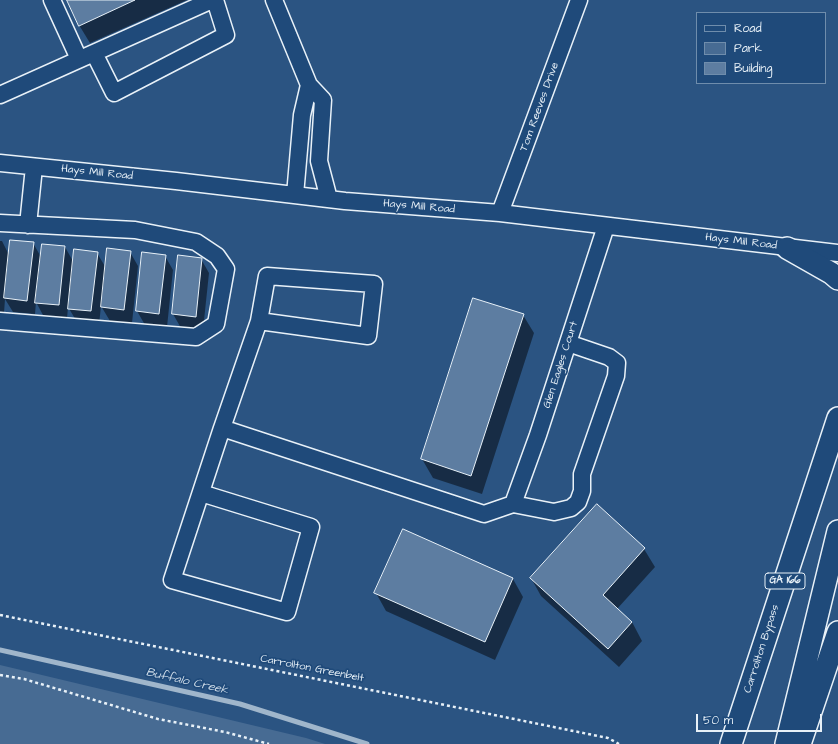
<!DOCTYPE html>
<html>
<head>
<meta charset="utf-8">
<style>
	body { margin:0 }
	#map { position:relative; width:838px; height:744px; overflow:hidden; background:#2b5482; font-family:"Architects Daughter",sans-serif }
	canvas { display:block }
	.legend { position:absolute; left:696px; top:12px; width:130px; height:72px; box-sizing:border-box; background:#1f4a7a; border:1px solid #6f8dac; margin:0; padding:5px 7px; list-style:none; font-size:12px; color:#e8f1f8 }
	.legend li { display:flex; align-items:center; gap:8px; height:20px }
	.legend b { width:20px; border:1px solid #6f8dac }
	.scale { position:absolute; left:696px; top:714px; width:126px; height:18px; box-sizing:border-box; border:2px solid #e8f1f8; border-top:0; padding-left:5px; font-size:12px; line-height:14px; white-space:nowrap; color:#e8f1f8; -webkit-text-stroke:3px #1f4a7a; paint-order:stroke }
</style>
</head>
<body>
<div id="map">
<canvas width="838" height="744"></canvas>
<ul class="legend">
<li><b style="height:5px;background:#1f4a7a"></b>Road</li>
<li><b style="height:11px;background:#476b93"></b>Park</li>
<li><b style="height:11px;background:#5d7da1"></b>Building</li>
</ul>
<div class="scale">50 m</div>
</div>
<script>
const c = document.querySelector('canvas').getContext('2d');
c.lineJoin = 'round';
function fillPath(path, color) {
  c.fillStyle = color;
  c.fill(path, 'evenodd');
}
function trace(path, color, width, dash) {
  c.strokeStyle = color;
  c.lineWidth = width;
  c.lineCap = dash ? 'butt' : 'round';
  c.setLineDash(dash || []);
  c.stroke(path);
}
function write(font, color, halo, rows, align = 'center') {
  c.font = font + ' "Architects Daughter",sans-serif';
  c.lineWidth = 3.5;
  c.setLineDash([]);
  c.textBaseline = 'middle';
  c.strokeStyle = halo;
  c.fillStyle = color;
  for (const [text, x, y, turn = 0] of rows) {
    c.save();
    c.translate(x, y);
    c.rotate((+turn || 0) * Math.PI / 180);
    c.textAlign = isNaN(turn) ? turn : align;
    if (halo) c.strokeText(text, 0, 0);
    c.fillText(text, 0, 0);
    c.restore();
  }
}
const green = new Path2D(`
	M0,665L306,738L325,744H0Z`);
const shadow = new Path2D(`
	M68,0H187L90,43L79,25Z
	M0,241H2L9,255L33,243L41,257L65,247L74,263L97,253L106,268L130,252L138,266L132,323L110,321L101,306L99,325L77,322L68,307L67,319L44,317L36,302L35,314L13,312L5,299L4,313H0Z
	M165,256L173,270L167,327L145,325L137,311Z
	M179,256L201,259L209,273L203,330L181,328L173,314Z
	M523,315L534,333L482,494L433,478L422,459Z
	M404,530L513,579L523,597L495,660L386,611L376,593Z
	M644,549L655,567L617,609L632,622L642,641L619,667L541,596L531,578Z`);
const stream = new Path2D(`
	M0,650L240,704L367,744`);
const building = new Path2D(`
	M67,0H135L79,26Z
	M10,240L34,242L27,301L4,298Z
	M42,244L65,246L59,305L35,303Z
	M107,248L131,251L124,310L101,307Z
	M74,249L98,252L91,311L68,309Z
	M142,252L166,255L159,314L136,311Z
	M178,255L202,258L196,317L172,314Z
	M473,298L524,314L471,476L421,459Z
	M597,504L645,548L603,595L632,622L608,649L530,578Z
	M403,529L513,578L485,642L374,593Z`);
const path = new Path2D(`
	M0,615L608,738L619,744
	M0,675L24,679L158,719L225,732L269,744`);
const minor = new Path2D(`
	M52,0L79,59
	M274,0L309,85
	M94,53L114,93L226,35L215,0
	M0,95L212,0
	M0,163L176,181L345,201L500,213L838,253
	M295,195L302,115L309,85L323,100L319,161L329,199
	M500,213L579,0
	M0,223L135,230L196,242L217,256L226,269L216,324L196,337L0,321
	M28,225L34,167
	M222,428L259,321L267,276L374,284L368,336L259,321
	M201,493L311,527L287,612L172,580L222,428L484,514L513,504L554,512L571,508L578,502L582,491V474L616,376L617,363L609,357L568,343
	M513,504L538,435L606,226`);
const major = new Path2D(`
	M787,248L831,273L838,279
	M731,744L838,418
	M786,744L838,531
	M800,744L838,632`);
const shields = [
	[785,581,40]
];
const shieldNames = [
	["GA 166",785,581]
];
const streetNames = [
	["Tom Reeves Drive",540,107,-70],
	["Hays Mill Road",97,173,6],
	["Hays Mill Road",419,207,5],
	["Hays Mill Road",741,242,7],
	["Glen Eagles Court",561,365,-72],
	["Carrollton Bypass",762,649,-72],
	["Carrollton Greenbelt",312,669,11]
];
const waterNames = [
	["Buffalo Creek",187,682,13]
];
fillPath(green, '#476b93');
fillPath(shadow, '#0007');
trace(stream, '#a0b6cb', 5);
fillPath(building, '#5d7da1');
trace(building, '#e8f1f8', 1);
trace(minor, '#e8f1f8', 19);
trace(major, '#e8f1f8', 24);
trace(path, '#e8f1f8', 2.5, [3, 3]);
trace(minor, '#1f4a7a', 16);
trace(major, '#1f4a7a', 21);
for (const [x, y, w] of shields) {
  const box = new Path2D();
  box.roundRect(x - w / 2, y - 8, w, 16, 3);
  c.fillStyle = '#1f4a7a';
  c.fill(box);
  trace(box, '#e8f1f8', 1);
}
write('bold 10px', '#e8f1f8', null, shieldNames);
write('11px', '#e8f1f8', '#1f4a7a', streetNames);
write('italic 12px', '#d0dde9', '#1f4a7a', waterNames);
</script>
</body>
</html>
